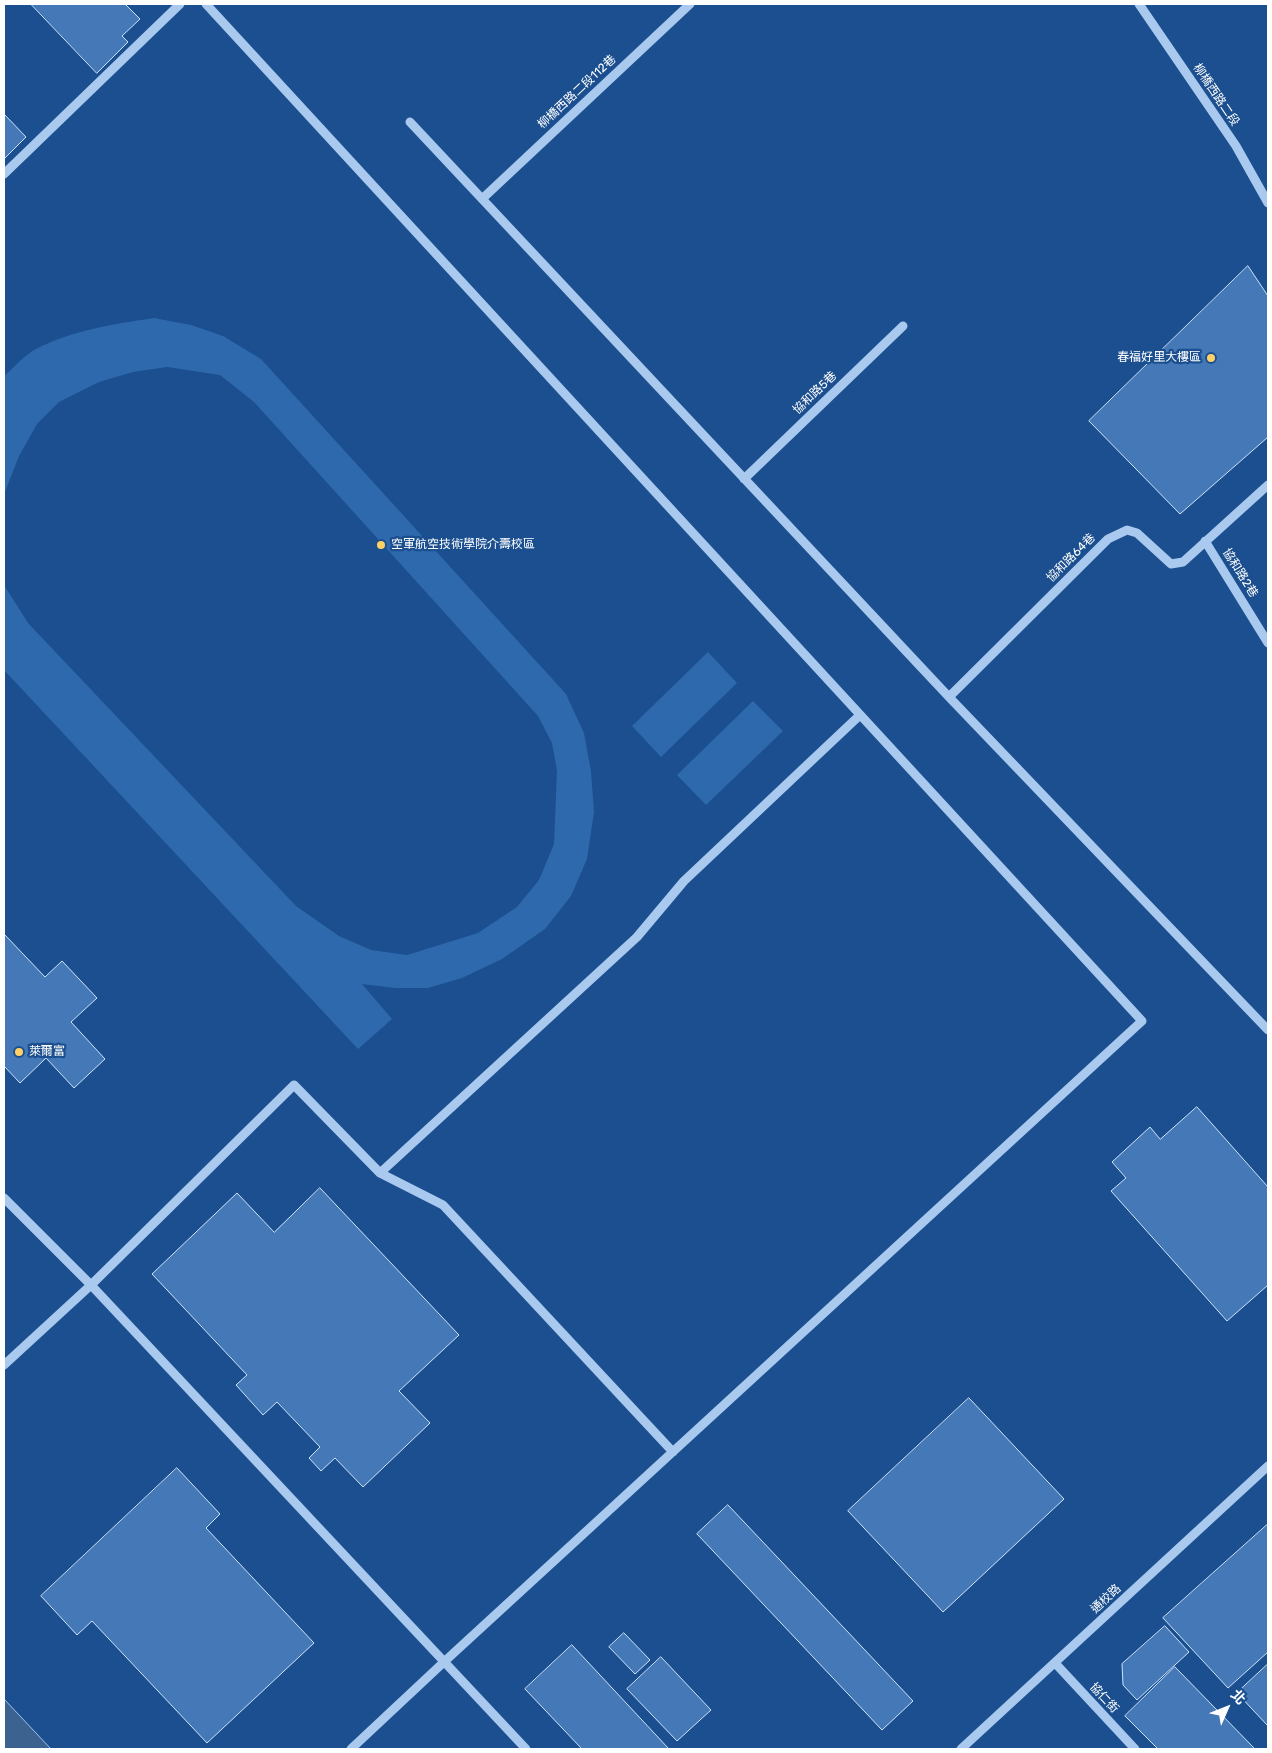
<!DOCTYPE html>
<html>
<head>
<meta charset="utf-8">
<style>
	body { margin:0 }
	#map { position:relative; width:1272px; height:1753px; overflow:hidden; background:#1b4f8f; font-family:Rubik,"Noto Sans TC",sans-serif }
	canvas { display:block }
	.frame { position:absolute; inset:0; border:5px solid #fff; pointer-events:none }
	.north { position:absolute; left:1202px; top:1683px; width:50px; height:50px; -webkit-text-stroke:4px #1b4f8f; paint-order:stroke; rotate:46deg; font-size:14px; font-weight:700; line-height:20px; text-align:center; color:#fff }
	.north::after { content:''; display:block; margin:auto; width:18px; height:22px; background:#fff; clip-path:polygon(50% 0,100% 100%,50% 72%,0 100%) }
</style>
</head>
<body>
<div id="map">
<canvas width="1272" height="1753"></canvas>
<div class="frame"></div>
<div class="north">北</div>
</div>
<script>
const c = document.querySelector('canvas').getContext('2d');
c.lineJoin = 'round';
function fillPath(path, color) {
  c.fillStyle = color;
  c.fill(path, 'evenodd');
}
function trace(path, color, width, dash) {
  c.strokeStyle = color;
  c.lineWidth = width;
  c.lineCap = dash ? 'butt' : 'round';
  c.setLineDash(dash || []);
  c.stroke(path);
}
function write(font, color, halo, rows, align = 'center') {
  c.font = font + ' Rubik,"Noto Sans TC",sans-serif';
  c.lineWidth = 4.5;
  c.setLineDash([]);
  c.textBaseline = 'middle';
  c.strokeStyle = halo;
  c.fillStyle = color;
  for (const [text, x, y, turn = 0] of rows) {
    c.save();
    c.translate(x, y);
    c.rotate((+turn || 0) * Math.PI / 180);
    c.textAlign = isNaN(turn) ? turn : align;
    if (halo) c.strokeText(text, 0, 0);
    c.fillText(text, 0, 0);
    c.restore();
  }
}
const green = new Path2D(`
	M154,318L191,325L223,336L261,359L566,694L584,733L591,771L594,812L587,859L571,896L545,929L502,959L462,978L428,988H395L362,984L392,1019L358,1049L4,670V585L28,623L296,906L339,936L371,950L407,955L478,933L517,907L539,880L554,844L557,771L552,743L538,716L254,402L220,375L167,367L133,372L99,382L59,402L37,424L19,456L5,492L4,503V376C14,368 24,355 36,349C73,330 114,324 154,318Z
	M708,652L737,683L661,757L632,726Z
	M753,701L783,731L706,805L677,775Z`);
const water = new Path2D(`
	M4,1699L51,1749H4Z`);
const building = new Path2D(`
	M31,4H125L140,19L122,36L128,42L97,73Z
	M4,114L26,137L4,159Z
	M1248,266L1268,296V437L1180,514L1089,421Z
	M4,934L45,977L62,961L97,998L71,1022L105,1059L74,1088L46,1058L20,1083L4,1066Z
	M1197,1107L1268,1187V1285L1227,1321L1111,1191L1126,1178L1112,1162L1150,1127L1160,1139Z
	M320,1188L459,1335L399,1391L430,1423L363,1487L335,1458L321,1471L309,1458L320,1447L277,1402L263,1415L236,1385L247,1375L152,1274L237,1193L274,1232Z
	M969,1398L1064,1499L943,1612L848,1511Z
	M177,1468L220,1514L206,1528L314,1643L207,1743L92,1621L77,1635L41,1596Z
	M728,1505L913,1701L882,1730L697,1534Z
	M1268,1524V1652L1228,1688L1163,1618Z
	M1165,1626L1189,1652L1137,1700L1123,1685L1122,1664Z
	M624,1633L650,1660L635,1674L609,1647Z
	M572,1645L669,1749H582L525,1689Z
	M661,1657L711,1710L677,1741L627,1689Z
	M1268,1664V1726L1237,1693Z
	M1175,1667L1255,1749H1158L1125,1716Z`);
const minor = new Path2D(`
	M206,4L1142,1021L445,1661L351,1749
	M1139,4L1236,146L1268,203
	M410,122L949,697L1268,1030
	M4,174L180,4
	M482,199L690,4
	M744,479L903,326
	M1205,541L1268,643
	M949,697L1108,539L1127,530L1137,533L1171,564L1183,562L1268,485
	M380,1173L637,937L684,881L860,715
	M4,1198L91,1285L526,1749
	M4,1365L91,1285L294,1085L380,1173L443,1205L673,1452
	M1055,1663L1135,1749
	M961,1749L1268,1466`);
const markers = [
	[1211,358,5,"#ffd166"],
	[381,545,5,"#ffd166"],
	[19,1052,5,"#ffd166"]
];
const streetNames = [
	["柳橋西路二段112巷",577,92,-43],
	["柳橋西路二段",1216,95,56],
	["協和路5巷",815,393,-44],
	["協和路64巷",1071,558,-45],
	["協和路2巷",1240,573,58],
	["通校路",1106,1599,-43],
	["協仁街",1104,1698,47]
];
const poiNames = [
	["春福好里大樓區",1201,358,"right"],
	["空軍航空技術學院介壽校區",391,545],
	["萊爾富",29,1052]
];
fillPath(green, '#2e69ad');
fillPath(water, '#3c6290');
trace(water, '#9cc4f0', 1);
fillPath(building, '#4478b7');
trace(building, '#cfe3fa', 1);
trace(minor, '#a9c9ee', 9);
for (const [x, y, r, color] of markers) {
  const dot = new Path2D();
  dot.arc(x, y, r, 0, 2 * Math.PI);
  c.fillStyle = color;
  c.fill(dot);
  trace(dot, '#1b4f8f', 2);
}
write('12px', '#fff', '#1b4f8f', streetNames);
write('12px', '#fff', '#1b4f8f', poiNames, 'left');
</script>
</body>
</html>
